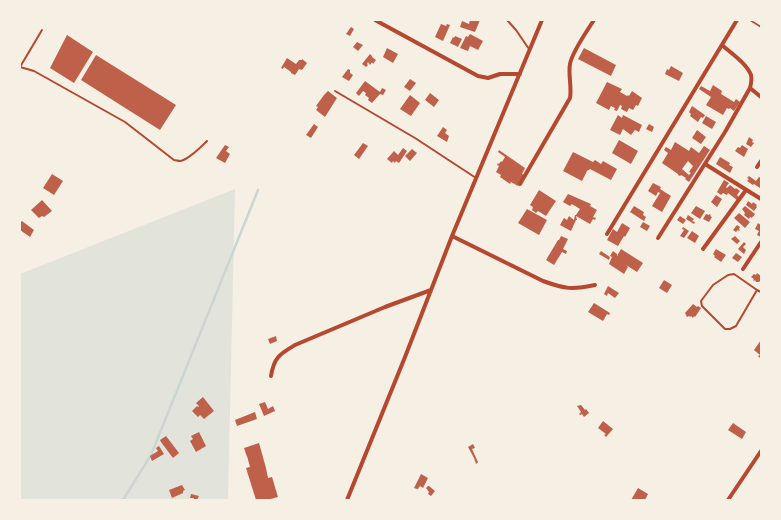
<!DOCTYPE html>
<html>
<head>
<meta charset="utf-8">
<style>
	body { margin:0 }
	#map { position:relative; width:781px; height:520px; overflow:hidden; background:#f6efe4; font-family:"Alegreya Sans",sans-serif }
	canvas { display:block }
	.frame { position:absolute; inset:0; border:21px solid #f6efe4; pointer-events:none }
</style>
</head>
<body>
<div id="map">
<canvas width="781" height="520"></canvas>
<div class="frame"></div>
</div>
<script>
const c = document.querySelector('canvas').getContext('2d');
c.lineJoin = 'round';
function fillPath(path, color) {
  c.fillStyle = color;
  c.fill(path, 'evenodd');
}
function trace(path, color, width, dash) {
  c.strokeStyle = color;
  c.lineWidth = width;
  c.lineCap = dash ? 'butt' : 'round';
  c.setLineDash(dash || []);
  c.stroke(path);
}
const green = new Path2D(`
	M235,189L228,500H20V274Z`);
const stream = new Path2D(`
	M123,500L151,455L258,190`);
const building = new Path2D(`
	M470,20H480L475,32L460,27L462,21L469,24Z
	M441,24L446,26L447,24L450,25L443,41L435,37Z
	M351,27L354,29L350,36L346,34Z
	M470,34L483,41L478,50L470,46L468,51L460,48L466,36L468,37Z
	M67,35L93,52L74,83L50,68Z
	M455,36L462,39L458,47L450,43L453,37L454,38Z
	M357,42L363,45L358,51L353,47Z
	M387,48L398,54L393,63L383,57Z
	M584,48L616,65L611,76L578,59Z
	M370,54L372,56V57L376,60L373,64L372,62L370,65L368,62L367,64L368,65L366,67L362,64Z
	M96,55L176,105L160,130L81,80Z
	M287,58L296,64L299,60H302V59L307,63L302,70L299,69L295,75L291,73V72L284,67L283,69L281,68Z
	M671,66L683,73L679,81L665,74L667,69L669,70Z
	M348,69L350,70V73L353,75L349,81L342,77Z
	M410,79L416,83L410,91L404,87Z
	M365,81L380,92L382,88L386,90L383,95L380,94L372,103L368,100L369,98L365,95L366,93L363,91L359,96L356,93Z
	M607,82L622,89L620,92L627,96L628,95L629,96L632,91L642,98L638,106L636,105L633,110L629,108L627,112L621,109L622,106L620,105L617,111L614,110L615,108L611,106L609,110L596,103Z
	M713,85L722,91L721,94L726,97L734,102L736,99L740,102L734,111L730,108L729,109L727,108L723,115L706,105L711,97L699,89L701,86L710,91Z
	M328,91L337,98L325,117L316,110L318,107L316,106L324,95Z
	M430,93L439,100L434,107L425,100Z
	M410,95L420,103L411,116L400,109Z
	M692,106L705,115L703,118L701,117L698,122L690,116L691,114L689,112Z
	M618,115L622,118L623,115L642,125L639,132L635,130L631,135L623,129L620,135L610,130Z
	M706,116L716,122L712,129L702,123Z
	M314,124L318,127L311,138L306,135Z
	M649,124L654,127L652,132L646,129Z
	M443,127L447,130L445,133L449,136L447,142L437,136Z
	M697,130L706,137L701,144L692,138Z
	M749,137L753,140L752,142L754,143L751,147L746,144Z
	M619,140L638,151L631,164L612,153Z
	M675,142L689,151L691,147L699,153L704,146L710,150L689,182L685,179L686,178L681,175L680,176L678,175V174L662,163L668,153L664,150L666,147L671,150ZM688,161L693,166L689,172L691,173L689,175L682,169Z
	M363,143L368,146L359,159L354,155Z
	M225,145L229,147L226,151L230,154L225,163L216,158Z
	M742,145L748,149L744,157L735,151L738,147L740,148Z
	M403,148L407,151L399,163L396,161L395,163L393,161L392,163L387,159L394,151L398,155Z
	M412,149L417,153L410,161L405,156Z
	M499,150L525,168L522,174L525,176L518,186L511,182L510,184L500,177L501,175L496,172L499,166L497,165L498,163L499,164L501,161L502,162L505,157L498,152Z
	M573,152L593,162L595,160L601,164L603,161L617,169L611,180L590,169L589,170H588L587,171L582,181L563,171Z
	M720,157L730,163L729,165L733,167L730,173L716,164Z
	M52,174L63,181L54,195L43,188Z
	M749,176L756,181L759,177L761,178V186L760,188L754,184L753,185L747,181L749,179L747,178Z
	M724,180L729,183L726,187L727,188L730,185L735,189L736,188L740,191L737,195L739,197L737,200L728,193L727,195L723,193L721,195L717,192Z
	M653,183L661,187L660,189L671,196L662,212L652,206L660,193L658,192L656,196L648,191Z
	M539,190L556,201L546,216L538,211L536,213L532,210L533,207L530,205Z
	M568,194L591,204L590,206L597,210L593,217L596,218L595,220L593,219L590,224L576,216L577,220H576L571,231L560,225L564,218L567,220L569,216L574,220L575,215H576L580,209L572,204L570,206L563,202Z
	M716,195L722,199L717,207L711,202Z
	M42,200L52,211L44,217L42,216L39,218L31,210Z
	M748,201L752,204L753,202L757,205L756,206L757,207L754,211L746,205Z
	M634,206L644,212L643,215L646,217L644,221L630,212Z
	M696,206L705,211L700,219L691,213Z
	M745,206L755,214L753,217V216L752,218L750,217L749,219L744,215L745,213L742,209Z
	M527,209L547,220L539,235L518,223Z
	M739,213L750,222L745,228L734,218Z
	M706,214L709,215V214L711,215L710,216L712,217L709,222L703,219Z
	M688,215L694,219L692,221L695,222L694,224L686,219Z
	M680,216L686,220L683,224L677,220Z
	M22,221L34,230L30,237L20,230V223Z
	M643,222L650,226L647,231L640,227Z
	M622,223L630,228L625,237L624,236L618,246L607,240L613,229L617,232Z
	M758,223L761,225V237L757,235L759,231L755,229Z
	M737,225L740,227L739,229L740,230L739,231L738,230L736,232L733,230Z
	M683,227L689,231L684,238L680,236L684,230L682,229Z
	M692,231L699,236L695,243L687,238Z
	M561,236L568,239L563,249L567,251L566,254L562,252L554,265L546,260L558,240H559Z
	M735,236L740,241L737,244L731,239Z
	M744,242L746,244L743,247L746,250L744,254L738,249Z
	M621,249L643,263L637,272L626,265L628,267L624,274L609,264L612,257L610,256L613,251L617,254V256Z
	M716,249L726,255L721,262L714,257L715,256L713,254Z
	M601,251L610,257L609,260L599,254Z
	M736,253L742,257L738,262L732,258Z
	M757,273L761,276V280L759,282H756L755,280L754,281L753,280L754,279L751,277L754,274L756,275Z
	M664,280L672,285L667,293L659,288Z
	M608,286L619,293L615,298L608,293L607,296L604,294Z
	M594,303L610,313L609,315L607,314L603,321L588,312Z
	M693,304L697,307L698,306L701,308L695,317L694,316L693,318L691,316L690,317L689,316L687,317L685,313Z
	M276,336L277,341L270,344L268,339Z
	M761,340V357L760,358L758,356L760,355L754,350Z
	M203,397L214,411L204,419L200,415L198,417L192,411L197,406L198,407L199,406L196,403Z
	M265,402L268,409L273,406L275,411L264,416L259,404Z
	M581,405L585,410L586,409L589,413L584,417L582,414L580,415L579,414L581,412L577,406Z
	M255,412L257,419L237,426L235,420Z
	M603,421L613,429L606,437L604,435L606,434L598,428Z
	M733,423L746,432L742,439L728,430Z
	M199,432L206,446L196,452L190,441L193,439L191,436Z
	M166,436L179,453L173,458L161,442L160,440Z
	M259,443L266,468L268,478L272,477L278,497L267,500H256L246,468L250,467L247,456V457L244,448Z
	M473,444L475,448L472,449L478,462L476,464L474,458L468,447Z
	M159,446L164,454L152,461L150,456L158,451L156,448Z
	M421,474L428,478L423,488L420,486L418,489H417L414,488Z
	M182,485L185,490L183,491V493L172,498L169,490Z
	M428,486H429L435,491L431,496L428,494L429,492L426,488Z
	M638,488L648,494L645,500H631Z
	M191,494L199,496L197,500H193L194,498H190Z`);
const path = new Path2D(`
	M750,20L761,27`);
const service = new Path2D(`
	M507,20L516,30L529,49
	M20,67L34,71L125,122L174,160C176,160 178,161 180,161C188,160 201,147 207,141
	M20,67L42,30
	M335,91L415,138L476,178
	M757,290L736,326L730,329H725L702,306L701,301L713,285L728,275L734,274L757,290L761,292`);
const minor = new Path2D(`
	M375,20L478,76L488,78L500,74H520
	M750,88L761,97
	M705,164L761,199
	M757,167L761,161
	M520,184L570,98C572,87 568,75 570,64C572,52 587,31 594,20
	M607,234L737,20
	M452,236L543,281C565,289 572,290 595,285
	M658,238L725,132L750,88C751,84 752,79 751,75C746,63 732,54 722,45
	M703,249L746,190
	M743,269L761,242
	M271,376C274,357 280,354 295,345L385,307L431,290
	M347,500L405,357L452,236L542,20
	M728,500L761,451`);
fillPath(green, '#e2e4dc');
trace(stream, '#c9d6d2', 2.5);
fillPath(building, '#bf614a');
trace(path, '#b5482f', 1.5);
trace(service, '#b5482f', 2);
trace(minor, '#b5482f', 4);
</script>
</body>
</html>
